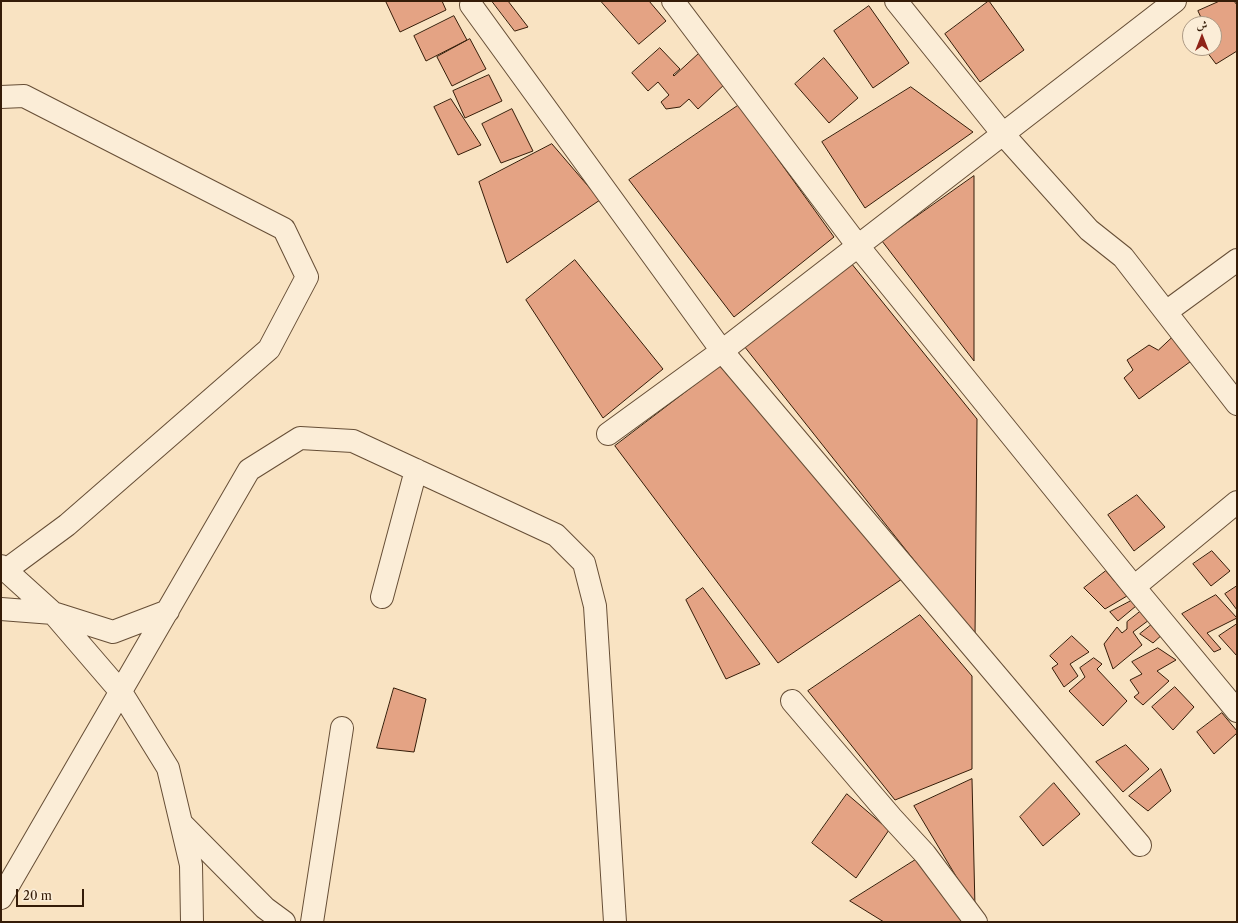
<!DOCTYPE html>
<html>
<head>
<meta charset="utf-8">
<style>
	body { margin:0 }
	#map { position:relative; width:1238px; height:923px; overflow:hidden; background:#f9e3c2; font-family:"Libre Caslon Text",Amiri,serif }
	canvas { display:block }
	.frame { position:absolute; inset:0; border:2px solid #351c08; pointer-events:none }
	.north { position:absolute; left:1182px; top:16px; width:40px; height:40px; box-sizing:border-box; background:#fbedd7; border:1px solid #ac9984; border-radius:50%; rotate:0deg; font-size:11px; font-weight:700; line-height:16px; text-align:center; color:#351c08 }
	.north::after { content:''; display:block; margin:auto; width:14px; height:18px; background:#8f2418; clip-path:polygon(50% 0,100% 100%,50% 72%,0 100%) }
	.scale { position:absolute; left:16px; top:889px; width:68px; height:18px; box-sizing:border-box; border:2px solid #351c08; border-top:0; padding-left:5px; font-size:12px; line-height:14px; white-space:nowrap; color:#351c08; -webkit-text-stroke:3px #fbedd7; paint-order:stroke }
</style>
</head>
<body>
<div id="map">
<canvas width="1238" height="923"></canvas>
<div class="frame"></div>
<div class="north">ش</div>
<div class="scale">20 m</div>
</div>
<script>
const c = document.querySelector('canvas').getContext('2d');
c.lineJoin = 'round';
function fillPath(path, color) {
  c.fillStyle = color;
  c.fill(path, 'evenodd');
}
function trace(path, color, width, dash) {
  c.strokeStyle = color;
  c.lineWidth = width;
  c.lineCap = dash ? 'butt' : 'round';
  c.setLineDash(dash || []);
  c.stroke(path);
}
const building = new Path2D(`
	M388,1H442L446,10L400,32L386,2Z
	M492,1H508L528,27L515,31Z
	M601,1H649L666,21L639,44Z
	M989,1L1024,50L980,82L945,34Z
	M1220,1H1234L1237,5V51L1216,64L1204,48H1214V24H1204L1198,11Z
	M869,6L909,63L873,88L834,31Z
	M454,16L467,40L426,61L414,36Z
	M470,39L486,69L452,86L437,57Z
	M660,48L680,69L673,75L674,76L699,53L726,83L698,109L689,99L680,107L666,109L661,102L669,95L658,82L648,91L632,73Z
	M824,58L858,98L829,123L795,84Z
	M489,75L502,101L465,118L453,91Z
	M911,87L973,132L865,208L822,142Z
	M451,99L481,145L458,155L434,107Z
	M739,105L834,237L734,317L629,180Z
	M512,109L533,151L501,163L482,124Z
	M552,144L600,200L507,263L479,182Z
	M974,176V361L882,241Z
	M575,260L663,369L603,418L526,300Z
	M851,263L977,419L975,637L744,346Z
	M1174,336L1194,359L1139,399L1124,378L1133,370L1127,360L1149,345L1158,350Z
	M720,366L902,579L778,663L615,446Z
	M1137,495L1165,527L1134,551L1108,515Z
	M1212,551L1230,571L1211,586L1193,564Z
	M1106,571L1127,596L1105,609L1084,588Z
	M1237,586V610L1225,594Z
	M703,588L760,664L726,679L686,600Z
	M1216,595L1237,618L1207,633L1221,649L1214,652L1182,614Z
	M1131,601L1136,606L1118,621L1110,612Z
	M1141,611L1149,620L1133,632L1142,645L1113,669L1104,644L1117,627L1122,633L1127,629V622Z
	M920,615L972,676V769L895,800L808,691Z
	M1155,622L1164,633L1153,643L1140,634Z
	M1237,624V656L1219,636Z
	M1072,636L1089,652L1070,664L1078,676L1064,687L1052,668L1058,664L1050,656Z
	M1158,648L1176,660L1157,671L1169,681L1143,705L1134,697L1139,693L1130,680L1142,674L1132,662Z
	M1094,658L1102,664L1097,669L1127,701L1103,726L1069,691L1085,677L1080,668Z
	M1175,687L1194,707L1173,730L1152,707Z
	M394,688L426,699L414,752L377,748Z
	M1222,713L1237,731V733L1214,754L1197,732Z
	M1126,745L1149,769L1123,792L1096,762Z
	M1161,769L1171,791L1148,811L1129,796Z
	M972,779L975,908L914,806Z
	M1054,783L1080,814L1043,846L1020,817Z
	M847,794L889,830L856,878L812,843Z
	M925,854L962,922H884L850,901Z`);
const minor = new Path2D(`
	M673,1L858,246L1134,587L1237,711
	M896,1L1003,134L1089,230L1123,257L1237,404
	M471,5L722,351L1140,845
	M1,97L24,96L284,229L307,277L269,349L67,525L6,570
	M1166,312L1237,260
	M608,434L722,351L1175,1
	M1,566L53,613L121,692L168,768L191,865L192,922
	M1134,587L1237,502
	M382,597L416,470
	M1,609L53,613L113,632L168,611
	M792,701L891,817L925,854L976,922
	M181,823L265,908L284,922
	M1,898L249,470L300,438L353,441L556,535L584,563L595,606L615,922
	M312,922L342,728`);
fillPath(building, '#e4a384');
trace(building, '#351c08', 1);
trace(minor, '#664e36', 24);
trace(minor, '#fbedd7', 22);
</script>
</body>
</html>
